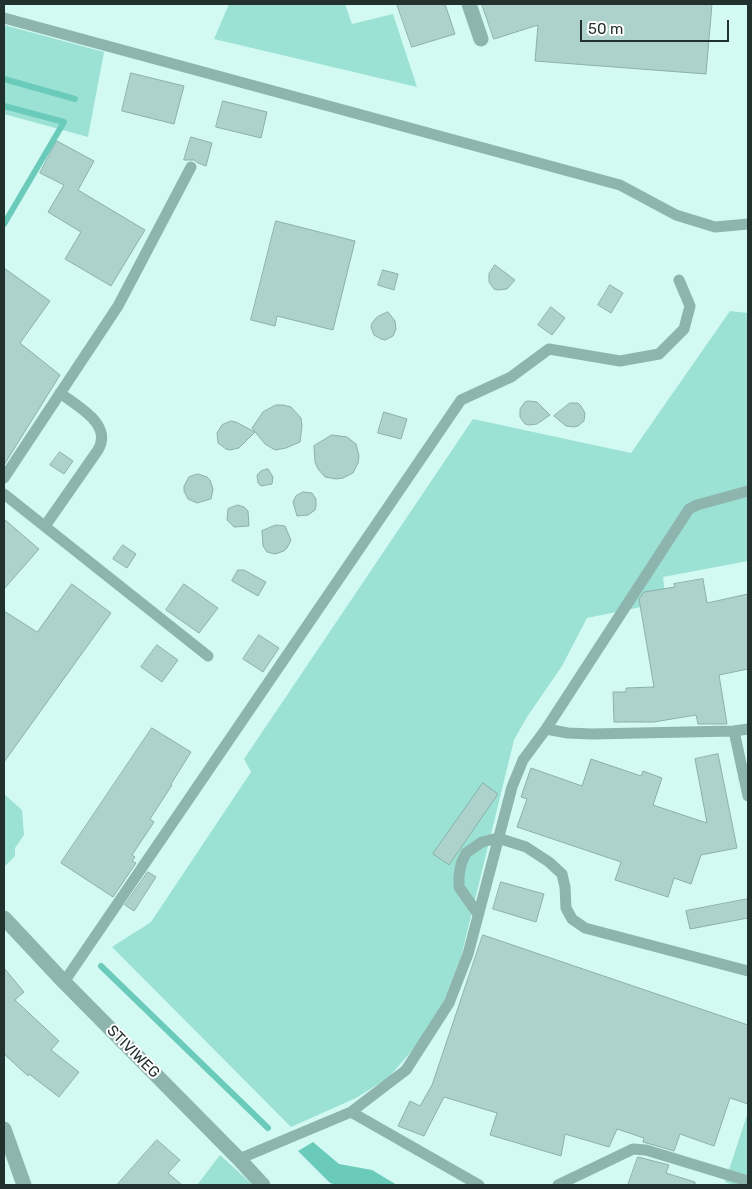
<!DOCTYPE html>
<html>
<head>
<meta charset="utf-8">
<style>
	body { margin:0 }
	#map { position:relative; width:752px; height:1189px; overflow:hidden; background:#d3faf2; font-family:Rubik,sans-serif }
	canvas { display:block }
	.frame { position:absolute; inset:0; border:5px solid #22312e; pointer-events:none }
	.scale { position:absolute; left:580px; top:20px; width:149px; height:22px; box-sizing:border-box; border:2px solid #22312e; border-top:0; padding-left:6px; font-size:15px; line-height:18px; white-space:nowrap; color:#22312e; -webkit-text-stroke:4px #fdfefd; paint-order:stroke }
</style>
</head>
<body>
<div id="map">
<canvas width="752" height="1189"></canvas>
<div class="frame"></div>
<div class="scale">50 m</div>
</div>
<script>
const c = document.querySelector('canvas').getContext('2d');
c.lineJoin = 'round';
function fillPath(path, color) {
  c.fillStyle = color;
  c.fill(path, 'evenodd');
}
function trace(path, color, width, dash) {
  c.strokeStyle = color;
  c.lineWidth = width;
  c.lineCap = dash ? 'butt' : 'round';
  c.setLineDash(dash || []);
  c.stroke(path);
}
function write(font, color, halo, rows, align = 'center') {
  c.font = font + ' Rubik,sans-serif';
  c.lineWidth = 4;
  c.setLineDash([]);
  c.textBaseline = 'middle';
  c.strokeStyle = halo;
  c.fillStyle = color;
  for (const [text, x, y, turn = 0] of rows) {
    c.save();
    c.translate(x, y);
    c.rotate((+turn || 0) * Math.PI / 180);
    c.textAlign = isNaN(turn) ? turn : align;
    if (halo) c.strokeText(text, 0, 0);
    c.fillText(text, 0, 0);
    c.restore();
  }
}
const green = new Path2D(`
	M229,4H345L352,24L393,14L417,87L214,39Z
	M4,25L104,52L88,137L4,114Z
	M730,311L748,313V561L663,577L666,602L587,618L562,666L527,717L514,740L461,957L442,1005L416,1046L388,1078L356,1098L291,1127L112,947L151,922L251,772L244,759L473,419L631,453Z
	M4,794L22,810L24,835L15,848V856L4,867Z
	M748,1112V1185H734L725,1182Z
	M220,1155L253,1185H197Z`);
const water = new Path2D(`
	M313,1142L339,1164L372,1170L397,1185H337L330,1183L298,1151Z`);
const stream = new Path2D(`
	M4,79L75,99
	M4,106L64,122L4,224
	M101,966L268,1128`);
const building = new Path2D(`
	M397,4H445L455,34L412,47Z
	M482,4H712L706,74L535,61L538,25L494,39Z
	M131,73L184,86L174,124L122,111Z
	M223,101L267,112L261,138L216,127Z
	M191,137L212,143L206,166L198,163L194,160H184Z
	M57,141L94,161L78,190L145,230L111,286L65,259L81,232L48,212L64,185L40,173Z
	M276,221L355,241L333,330L277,316L275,326L251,320Z
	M495,265L515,280L507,289L498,290L494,289L489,282V274Z
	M4,268L50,301L20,343L60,375L4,465Z
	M383,270L398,274L394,290L378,285Z
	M610,285L623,293L611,313L598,305Z
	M551,307L565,318L552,335L538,325Z
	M388,312L395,321L396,329L393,336L385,340L381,339L374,335L371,327L372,323L377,317Z
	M529,401L537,402L550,415L537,424L529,425L525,424L520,417V409L525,402Z
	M570,403H578L581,406L585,413L584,421L578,426L574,427L566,426L554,416Z
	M276,405H283L291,407L301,418L302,426L300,442L286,448L275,450L265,444L252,428L263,412Z
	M384,412L407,419L401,439L378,433Z
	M231,421L236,422L255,432L239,448L230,450L226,449L218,443L217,433L222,425Z
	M332,435L347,437L356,444L359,456L358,463L353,473L343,478L336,479L325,477L318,469L315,462L314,446Z
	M60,452L73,461L64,474L50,465Z
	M268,469L273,477L272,484L261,486L258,483L257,475L261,471Z
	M198,474L207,477L210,480L213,489L211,499L197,503L188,499L184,491V486L189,477Z
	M303,492L312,493L316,499V507L315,510L308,515L297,516L293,502L296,496Z
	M238,505L244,507L248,511L249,526L234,527L227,520L228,509Z
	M4,519L39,549L4,589Z
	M276,525L285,526L291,540L287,548L284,551L275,554L267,552L263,546L262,531Z
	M123,545L136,554L127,568L113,559Z
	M238,570H244L266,582L258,596L232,581Z
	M703,579L707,603L748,594V669L719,675L727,724H698L696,715L654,722H614L613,692H626V688L654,687L639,599L644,592L675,587L674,584Z
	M72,584L111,613L4,762V611L37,632Z
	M184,584L218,608L199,633L166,610Z
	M259,635L279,648L263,672L243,659Z
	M157,645L178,660L162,682L141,667Z
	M152,728L191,752L171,784L172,785L150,819L154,822L132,855L135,857L132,861L136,863L113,897L61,863Z
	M718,754L737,848L701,855L691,884L674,878L668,897L615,880L621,862L517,827L527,799L521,797L531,768L582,786L591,759L641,776L643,771L662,778L653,805L707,823L695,759Z
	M483,783L498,794L449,865L433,854Z
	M148,872L156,877L134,911L125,905Z
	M501,882L544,894L536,922L493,909Z
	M748,899V918L690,929L686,911Z
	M483,935L748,1025V1104L730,1098L714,1146L680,1134L674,1151L643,1142L644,1138L617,1129L609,1147L565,1134L561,1156L490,1135L497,1113L444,1097L424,1136L398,1126L410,1101L420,1106L432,1085Z
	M4,968L24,992L15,1000L59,1041L51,1050L79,1072L59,1097L29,1074L28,1076L4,1054Z
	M157,1140L180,1160L168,1173L182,1185H117Z
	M638,1157L669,1165L666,1173L695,1182V1185H628Z`);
const service = new Path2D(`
	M4,18L620,185L676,215L715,227L748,224
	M4,478L118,306L191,167
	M4,494L208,656
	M45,526L98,450C113,424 78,407 60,393
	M546,729L689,509L697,505L748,491
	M734,731L748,729
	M478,914L459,887V876L461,864L466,853L482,842L498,838L526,847L549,862L562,874L565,887L566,908L572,919L585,928L748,971
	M64,982L461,400L511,377L549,349L620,361L659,354L684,329L690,306L679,280
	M351,1112L479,1185
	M239,1159L351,1112L406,1070L449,1003L468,954L512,787L523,760L546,729L568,733L592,734L734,731L748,796
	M558,1185L633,1149L646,1150L748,1181`);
const minor = new Path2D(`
	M469,4L481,39
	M4,918L64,982L239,1159L263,1185`);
const tertiary = new Path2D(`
	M4,1129L24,1185`);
const streetNames = [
	["STIVIWEG",133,1052,45]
];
fillPath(green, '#9ce2d4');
fillPath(water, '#6acbbb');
trace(stream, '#6acbbb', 6);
fillPath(building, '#acd2cb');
trace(building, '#8bb0a9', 1);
trace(service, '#8eb5ad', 11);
trace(minor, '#8eb5ad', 15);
trace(tertiary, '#8eb5ad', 15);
write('15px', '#22312e', '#fdfefd', streetNames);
</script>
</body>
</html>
